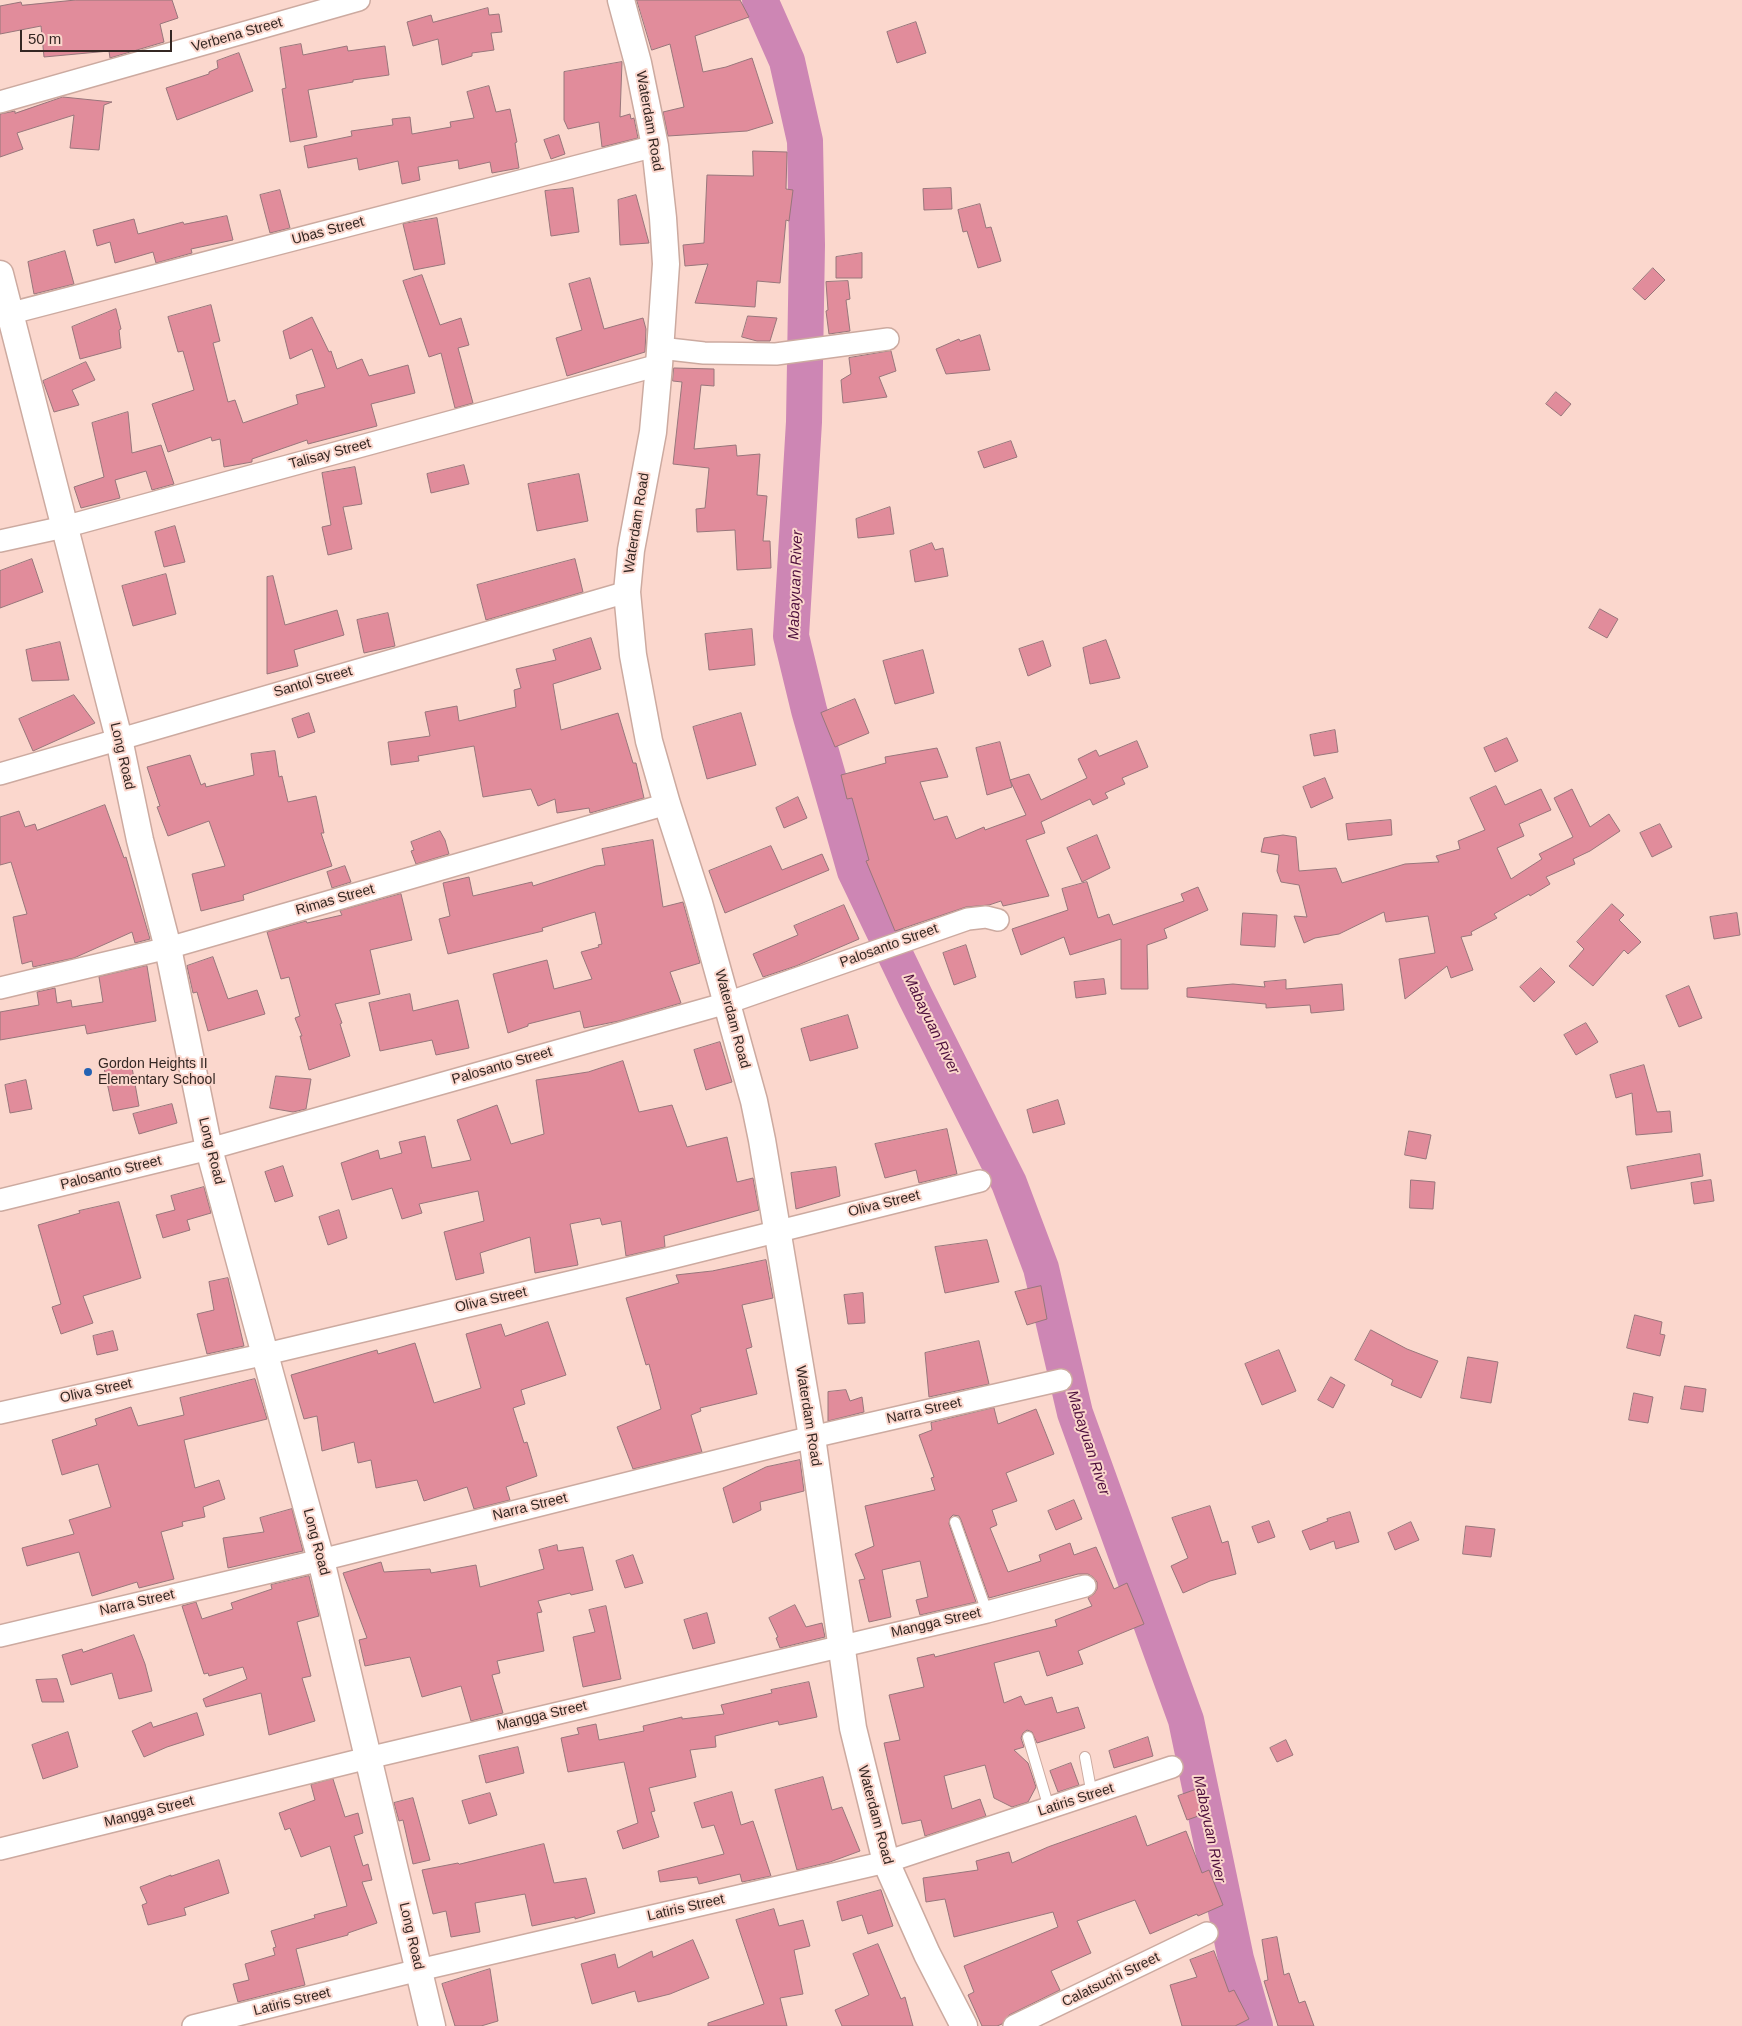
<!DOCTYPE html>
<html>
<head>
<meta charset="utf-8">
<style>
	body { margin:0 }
	#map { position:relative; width:1742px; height:2026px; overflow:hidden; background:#fbd7cd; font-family:Arial,sans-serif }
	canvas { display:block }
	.scale { position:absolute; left:20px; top:30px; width:152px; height:22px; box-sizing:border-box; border:2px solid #342723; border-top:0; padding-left:6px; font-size:15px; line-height:18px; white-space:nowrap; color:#342723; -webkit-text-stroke:4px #fbd7cd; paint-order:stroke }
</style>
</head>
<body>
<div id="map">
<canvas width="1742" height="2026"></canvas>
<div class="scale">50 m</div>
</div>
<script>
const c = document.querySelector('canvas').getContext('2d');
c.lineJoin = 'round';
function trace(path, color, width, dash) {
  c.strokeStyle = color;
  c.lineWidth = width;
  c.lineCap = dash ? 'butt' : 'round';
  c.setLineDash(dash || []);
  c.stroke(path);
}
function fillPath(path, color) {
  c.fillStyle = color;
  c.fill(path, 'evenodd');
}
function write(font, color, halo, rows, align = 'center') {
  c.font = font + ' Arial,sans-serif';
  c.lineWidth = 4;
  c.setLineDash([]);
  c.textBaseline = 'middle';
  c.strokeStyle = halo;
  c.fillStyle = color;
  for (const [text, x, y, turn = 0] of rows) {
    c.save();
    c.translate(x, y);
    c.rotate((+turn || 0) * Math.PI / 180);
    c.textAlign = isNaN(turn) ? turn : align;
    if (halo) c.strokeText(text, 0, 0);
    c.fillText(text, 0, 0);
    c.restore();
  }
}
const river = new Path2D(`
	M760,0L787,61L805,141L807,245L804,422L791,636L809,710L855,871L915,996L1009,1183L1041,1268L1075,1413L1186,1720L1236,1959L1255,2026`);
const building = new Path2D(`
	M76,0H172L178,18L160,24L164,42L110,58L109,51L44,57L41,26L0,34V6L21,2L22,5Z
	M637,0H740L749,17L695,36L703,72L726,67L752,58L773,123L747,131L668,136L663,112L684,107L670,44L652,50Z
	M488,8L489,15L499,14L502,32L491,33L494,50L472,53V56L442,65L438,39L413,46L407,22L431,15L433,22Z
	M916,22L926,53L897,63L887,32Z
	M301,44L303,55L347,46L348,51L385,46L389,75L353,80V82L308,90L317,137L290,142L282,89L286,88L280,48Z
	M239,53L253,91L177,120L166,88L209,74V72L218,68L217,61Z
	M622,62L620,117L630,114L631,119L634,118L638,138L602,147L599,122L568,129L564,120V72Z
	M489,86L496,112L510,109L517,142L515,143L519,168L492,173L490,162L459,169L458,160L418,167L420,180L402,184L398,161L359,170L357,158L308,168L304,146L352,136L351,131L393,125L392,119L410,117L412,134L451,127L450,122L474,118L467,92Z
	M63,97L112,102L104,105L99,150L70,148L74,115L17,133L23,149L0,157V114L15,111V113Z
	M559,135L565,154L551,159L544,140Z
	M753,151L787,152L786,189L793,190L789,221L786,220L780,283L757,281L755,307L695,303L708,264L685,266L683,245L704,243L707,175L753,176Z
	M573,188L579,232L551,236L545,191Z
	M951,188L952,209L924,210L923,189Z
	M280,190L290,228L270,233L260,195Z
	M636,195L649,243L620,245L618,200Z
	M980,204L986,228L991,227L1001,261L978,268L967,231L963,232L958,210Z
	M227,216L233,240L191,249L192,253L156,263L153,252L115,263L110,242L97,246L93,230L134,219L138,234L183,222L184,224Z
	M437,218L445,264L414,270L403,224Z
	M65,251L74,284L34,294L28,262Z
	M862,253V278H836V257Z
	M1653,268L1665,280L1645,300L1633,289Z
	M422,275L440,325L461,318L469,345L458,348L473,403L455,408L441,353L429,357L403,281Z
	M590,278L604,329L643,318L646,329L645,352L567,376L556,338L582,330L569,284Z
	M848,281L850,299L846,300L850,331L829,334L826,311L828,310L826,282Z
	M211,305L220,341L213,343L228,402L235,400L243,423L298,404L296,395L325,387L312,349L290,359L283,331L312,317L329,352L331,351L337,369L362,359L369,376L408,365L415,393L371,404L377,426L308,444L307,440L252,459V462L224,467L220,439L212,441L211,437L168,452L152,404L194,390L183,351L178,352L168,317Z
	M116,309L121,329L119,330L121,348L80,359L72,327Z
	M748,316L777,318L770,341H757L742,337Z
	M980,335L990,370L946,374L936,349L959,339L960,341Z
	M891,351L896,371L879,377L887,397L843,403L841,380L851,374L849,358Z
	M86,362L95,380L72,390L79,405L54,412L43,381Z
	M674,368L714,369V386L701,385L694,449L736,445L737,456L760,454L757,495L767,496L763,541H770L771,568L737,570L735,530L697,532L696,509L705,508L709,468L673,464L682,382L673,381Z
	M1556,392L1571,404L1561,416L1546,404Z
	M128,412L132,453L161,445L174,484L152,490L146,471L115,480L120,498L81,508L74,487L104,477L92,423Z
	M1011,441L1017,457L984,468L978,452Z
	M464,465L469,484L431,493L427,474Z
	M355,467L362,504L343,507L352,549L328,555L322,527L331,525L322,473Z
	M579,474L588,521L537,531L528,484Z
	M890,507L894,534L858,538L856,519Z
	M175,526L185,562L164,567L155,532Z
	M932,543L935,550L943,548L948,576L915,582L910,551Z
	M32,559L43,592L0,608V571Z
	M575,559L583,592L486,620L477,585Z
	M166,574L176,614L133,626L122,586Z
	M273,576L285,625L337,610L344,635L294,650L298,666L267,674V577Z
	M1600,609L1618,619L1607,638L1589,628Z
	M388,613L395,646L364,653L357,620Z
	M752,629L755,665L709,670L705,634Z
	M591,638L601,669L553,684L561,730L618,713L633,763H636L644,798L590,813L589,808L557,813L555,799L538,806L531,789L483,797L474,746L418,756L419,761L391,765L388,742L430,736L425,712L457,706L459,721L516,707L514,690L521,688L516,669L556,660L553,650Z
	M1106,640L1120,678L1090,684L1083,648Z
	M1043,641L1051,666L1028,676L1019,649Z
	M60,642L69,680L32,681L26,650Z
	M923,650L934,693L895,704L883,661Z
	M74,695L95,723L33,751L19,719Z
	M855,699L869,733L835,747L821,713Z
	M309,713L315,732L298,738L292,719Z
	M741,713L756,765L707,779L693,727Z
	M1335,730L1338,752L1314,756L1310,735Z
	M1507,738L1518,761L1495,772L1484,748Z
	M1137,741L1148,767L1122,778L1125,784L1105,793L1108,798L1093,805L1090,799L1041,822L1045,833L1026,840L1049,896L1003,906L1001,901L989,905L966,907L895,931L866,861L869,860L852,798L847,799L841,775L886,763L885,757L937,748L948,777L920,782L934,820L947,816L956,839L984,827L985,830L1026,815L1010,780L1029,774L1041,800L1087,778L1078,759L1096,750L1099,756Z
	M1000,742L1012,787L987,795L976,748Z
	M275,751L279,777L282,776L288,802L316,796L324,833H321L332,866L243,895L244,900L201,911L192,874L225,866L209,821L168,836L157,807L160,806L147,767L190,755L201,785L205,783L206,787L254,775L251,754Z
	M1325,778L1333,798L1311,808L1303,787Z
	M1496,786L1505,805L1541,789L1551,810L1519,824L1524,836L1497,848L1511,879L1542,859L1539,854L1573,837L1554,798L1572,789L1590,827L1609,814L1620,831L1590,851L1573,859L1575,864L1546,877L1550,884L1530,896L1529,894L1494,914L1497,918L1471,932L1472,935L1461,937L1473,970L1451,978L1447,966L1405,999L1399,959L1435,953L1428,916L1386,922L1384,912L1339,934L1315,938L1304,943L1294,916L1307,917L1299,885L1281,882L1277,871L1279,855L1261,852L1264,838L1283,835L1296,837L1299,871L1336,868L1342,883L1405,864L1439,862L1436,856L1460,849L1458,841L1485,830L1470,798Z
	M798,797L807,818L784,828L776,808Z
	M105,805L124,858L126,857L150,939L135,943L132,932L74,958L33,967L32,961L22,964L13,917L27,914L11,862L0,865V817L19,811L25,827L35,824L37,830Z
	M1391,820L1392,835L1348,840L1346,824Z
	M1660,824L1672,847L1652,857L1640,833Z
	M440,831L445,840L449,854L416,864L411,851L414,850L411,842Z
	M1097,835L1110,868L1082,882L1067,848Z
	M653,840L663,907L683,902L700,963L670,972L681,1003L619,1021L584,1028L580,1011L528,1024V1026L508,1033L493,974L547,960L554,989L592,979L581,952L599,947L598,945L602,944L595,912L542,928L543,931L448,954L439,919L450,916L443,883L469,877L473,896L532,882L533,886L596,866L605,865L602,849Z
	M771,846L782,870L822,854L829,870L725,913L709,871Z
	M345,866L351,882L332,888L327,872Z
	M1087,882L1098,918L1109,914L1113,925L1184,901L1181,894L1198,887L1208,910L1164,929L1167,938L1147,945L1148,989H1121V939L1070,955L1064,937L1021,955L1012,929L1068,910L1062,889Z
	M401,894L412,940L370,950L380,994L335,1004L342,1023L340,1024L350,1056L309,1070L300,1036H302L295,1018L300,1016L289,977L281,979L267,932L306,921L307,923L342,915L340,911Z
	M1612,904L1624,915L1619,920L1641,942L1628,954L1624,950L1593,986L1569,966L1584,949L1577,942Z
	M844,905L859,939L796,966L763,977L753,954L798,935L794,926Z
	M1243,913L1277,915L1275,947L1241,945Z
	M1737,913L1740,935L1714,939L1710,917Z
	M966,945L976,977L954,985L943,953Z
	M213,957L228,999L257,990L265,1014L208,1031L197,992L193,993L187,966Z
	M147,966L156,1021L87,1034L85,1025L0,1040V1012L39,1005L37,992L55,988L57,1003L71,1000L72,1007L103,1002L99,977Z
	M1541,968L1555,982L1534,1002L1520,987Z
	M1104,979L1106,994L1076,998L1074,982Z
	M1286,980V989L1342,984L1344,1010L1311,1013L1310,1005L1266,1008V1004L1187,997V988L1233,984L1265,987L1264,982Z
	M1689,986L1702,1018L1679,1027L1666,996Z
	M410,994L413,1011L458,1000L469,1048L436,1055L432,1040L380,1051L369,1003Z
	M848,1015L858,1048L810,1061L801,1029Z
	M1586,1023L1598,1042L1576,1055L1564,1035Z
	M720,1042L732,1082L706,1090L694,1050Z
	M623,1061L639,1112L672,1105L687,1147L727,1137L737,1182L753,1178L759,1210L664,1236L665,1247L626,1256L621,1221L602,1225L600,1218L570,1224L578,1265L535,1273L530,1237L480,1253L484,1273L456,1280L444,1232L484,1221L478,1191L419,1204L422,1213L402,1219L392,1188L352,1200L341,1163L378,1150L380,1159L402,1153L399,1142L425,1136L432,1168L471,1160L457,1120L497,1105L511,1144L544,1134L536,1080L588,1072Z
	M131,1062L139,1106L113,1111L104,1068Z
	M1644,1065L1657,1112L1670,1111L1672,1132L1636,1135L1632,1093L1616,1098L1610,1075Z
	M276,1076L311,1079L306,1109L293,1112L270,1108Z
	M26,1080L32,1109L10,1113L5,1085Z
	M1058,1100L1065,1124L1033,1133L1027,1110Z
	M172,1104L177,1123L139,1134L133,1114Z
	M947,1129L957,1174L919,1183L916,1170L885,1178L875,1144Z
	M1409,1131L1431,1135L1426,1159L1405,1155Z
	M1700,1154L1703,1176L1631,1189L1627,1167Z
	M283,1166L293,1196L275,1202L265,1172Z
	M836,1167L840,1196L796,1209L791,1173Z
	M1411,1180L1435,1182L1433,1209L1410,1208Z
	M1711,1180L1714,1201L1694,1204L1691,1183Z
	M204,1187L211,1213L187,1220L190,1230L163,1238L156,1215L175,1210L171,1196Z
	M119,1202L141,1278L83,1296L93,1323L61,1334L52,1307L61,1304L38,1225L80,1213L79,1211Z
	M339,1210L347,1238L328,1245L319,1217Z
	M987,1240L999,1282L945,1293L935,1247Z
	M766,1260L773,1298L742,1305L752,1347L746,1349L757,1394L700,1408L701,1411L691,1415L702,1452L633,1469L617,1427L661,1409L649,1364L646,1365L626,1298L679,1283L676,1275L712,1271Z
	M228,1278L244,1346L207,1354L197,1314L214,1310L209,1282Z
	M1041,1286L1047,1319L1027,1325L1015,1292Z
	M863,1293L865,1323L848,1324L844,1295Z
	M1635,1315L1662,1322L1660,1334L1665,1335L1660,1356L1627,1348Z
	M548,1322L566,1375L521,1390L525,1404L513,1408L524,1443L527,1442L537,1476L506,1487L510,1500L474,1509L467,1487L424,1501L417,1480L376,1488L371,1460L358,1463L354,1442L322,1451L317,1416L304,1419L291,1375L377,1350L378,1354L415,1343L434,1403L481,1388L466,1334L501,1324L505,1336Z
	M1371,1330L1407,1349L1438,1361L1421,1398L1391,1385L1393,1380L1355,1360Z
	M113,1331L118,1350L97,1355L93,1336Z
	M979,1341L989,1384L929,1397L925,1353Z
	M1279,1350L1296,1391L1262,1405L1245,1364Z
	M1468,1357L1498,1362L1491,1403L1461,1398Z
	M1331,1377L1345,1385L1333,1408L1318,1400Z
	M255,1379L267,1419L184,1440L195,1488L219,1480L225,1499L203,1507L205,1517L182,1522L183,1526L161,1532L174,1579L139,1588L137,1582L92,1596L79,1552L27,1566L22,1548L74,1534L69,1520L111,1507L98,1464L62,1475L52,1440L97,1425L95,1419L131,1407L138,1426L184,1415L180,1398Z
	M1685,1386L1706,1389L1703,1412L1681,1409Z
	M846,1390L850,1401L862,1397L864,1412L828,1421V1392Z
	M1634,1393L1653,1397L1648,1423L1629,1420Z
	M994,1408L998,1424L1036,1409L1054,1454L1006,1473L1017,1501L992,1510L997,1525L990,1528L1008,1572L1041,1561L1039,1555L1070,1543L1074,1555L1096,1547L1114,1589L1127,1583L1144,1624L1078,1651L1083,1664L1047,1676L1039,1651L994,1663L1004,1703L1021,1696L1025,1705L1052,1697L1057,1713L1078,1707L1085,1728L1037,1743L1032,1732L1027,1730L1023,1733L1021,1738L1024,1747L1014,1750L1028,1763L1036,1787L1028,1802L1012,1807L994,1798L985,1765L944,1776L952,1809L980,1799L986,1816L925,1836L921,1820L902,1824L884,1743L900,1740L889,1695L924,1687L917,1658L934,1654L935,1657L1057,1626L1055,1620L1092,1606L1088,1598L1094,1594L1097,1589V1582L1093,1577L1088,1574H1078L989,1598L961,1520L959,1516L953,1515L950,1518L949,1524L976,1602L920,1615L916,1600L928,1597L920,1561L882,1570L891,1617L869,1622L859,1580L865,1579L855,1554L874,1546L865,1506L935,1490L931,1478L934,1477L919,1435L932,1430L931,1423Z
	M800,1460L804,1491L760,1502L761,1510L733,1523L723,1488L766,1467Z
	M1074,1500L1082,1519L1056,1530L1048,1511Z
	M1210,1506L1222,1543L1228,1541L1236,1574L1210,1581L1183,1593L1171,1566L1188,1558L1172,1518Z
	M292,1509L303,1551L228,1568L223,1538L264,1532L260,1518Z
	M1350,1512L1359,1542L1336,1549L1334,1541L1310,1550L1302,1531L1328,1521L1327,1519Z
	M1269,1521L1275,1537L1258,1543L1252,1527Z
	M1411,1522L1419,1540L1395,1550L1388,1533Z
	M1466,1526L1495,1529L1491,1557L1463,1554Z
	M557,1545L558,1551L583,1547L593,1590L571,1595L570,1593L538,1601L542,1612L537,1613L544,1651L497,1661L500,1673L492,1675L503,1713L471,1721L461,1686L422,1697L410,1657L365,1666L359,1640L367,1638L343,1573L381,1562L384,1572L430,1569L431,1573L476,1565L480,1587L544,1569L539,1550Z
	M633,1555L643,1583L625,1588L616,1561Z
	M309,1576L319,1616L297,1622L311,1676L302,1678L315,1721L269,1735L261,1693L206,1707L203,1699L247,1679L243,1667L209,1676L208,1673L204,1674L182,1606L196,1602L202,1619L233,1609L231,1603L272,1589L271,1585Z
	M795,1605L806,1627L822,1623L825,1637L780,1648L776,1638L778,1637L769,1618Z
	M606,1606L621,1679L583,1687L573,1637L595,1632L589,1610Z
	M707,1613L715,1643L693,1649L684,1620Z
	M134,1635L145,1664L152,1691L119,1699L112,1673L71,1685L62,1655L82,1649L83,1652Z
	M57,1679L64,1702H42L36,1680Z
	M809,1682L817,1717L779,1725L778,1721L715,1736L716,1747L690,1750L696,1777L649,1788L655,1811L651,1812L659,1837L623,1849L617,1831L638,1823L624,1762L568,1772L561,1738L579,1734L577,1728L596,1724L599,1740L644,1731L643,1726L682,1717V1719L724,1714L721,1705L772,1693L771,1690Z
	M197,1713L204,1735L167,1747L144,1757L132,1731L151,1722L153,1727Z
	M68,1732L78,1767L43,1779L32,1745Z
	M1148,1737L1153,1756L1114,1768L1109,1751Z
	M1286,1740L1293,1755L1277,1762L1270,1748Z
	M518,1747L524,1773L486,1783L479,1756Z
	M1071,1763L1079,1785L1058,1792L1050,1771Z
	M823,1777L832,1810L842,1807L860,1851L830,1862L797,1870L775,1790Z
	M333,1779L345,1817L358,1813L363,1833L354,1836L363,1866L368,1864L372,1880L362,1882L377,1923L348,1933V1935L296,1949L305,1985L238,2002L233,1984L249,1980L245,1964L275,1955L273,1948L276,1947L271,1931L315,1918L314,1915L347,1906L330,1846L301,1857L290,1828L285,1830L279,1813L315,1800L311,1785Z
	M1195,1790L1204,1814L1187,1820L1178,1796Z
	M732,1792L741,1825L753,1821L771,1876L742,1882L740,1874L699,1884L697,1877L660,1882L658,1871L724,1854L714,1825L702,1828L694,1803Z
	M490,1793L497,1815L469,1824L462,1801Z
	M413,1798L430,1860L413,1864L403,1820L399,1821L394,1803Z
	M1136,1816L1147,1846L1186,1831L1202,1873L1209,1870L1223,1905L1198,1916L1197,1914L1150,1934L1135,1900L1077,1921L1091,1953L1051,1971L1060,1990L1009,2015L1002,2024L997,2026H982L968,1995L974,1992L964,1966L1058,1927L1053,1912L954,1937L945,1899L926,1902L923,1878L978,1870L976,1861L1009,1852L1012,1863L1048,1847Z
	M544,1844L554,1883L586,1878L595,1913L575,1919V1917L532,1926L525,1894L475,1903L480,1932L451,1937L446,1911L433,1914L422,1870L458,1863L459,1864Z
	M219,1860L229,1893L184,1908L186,1915L148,1925L142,1905L147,1903L140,1887L171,1875V1876Z
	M881,1890L893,1926L868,1934L862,1915L842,1921L837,1902Z
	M774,1909L779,1926L803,1920L810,1946L794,1950L803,1994L780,1998L787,2026H708V2023L764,2004L736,1920Z
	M1277,1937L1284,1975L1289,1973L1299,2003L1305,2001L1314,2026H1278L1264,1981L1268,1980L1262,1940Z
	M693,1940L709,1978L670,1994L638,2002L635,1991L592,2004L581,1964L615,1954L618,1968L652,1951L653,1957Z
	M878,1944L901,1999L905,1997L913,2026H842L835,2010L869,1995L853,1954Z
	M1214,1951L1229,1992L1234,1990L1249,2019L1235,2026H1182L1170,1985L1197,1977L1190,1960Z
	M490,1969L498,2021L481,2026H455L442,1984Z`);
const service = new Path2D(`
	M955,1522L987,1612
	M1028,1737L1049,1808
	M1085,1757L1092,1795`);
const minor = new Path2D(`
	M0,102L359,0
	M0,316L655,146
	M660,348L704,353L776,354L888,339
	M0,541L64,527L659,365
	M0,774L627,592
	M0,988L168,948L667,804
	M0,1200L209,1149L727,1003L968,919L986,917L998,920
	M0,1413L266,1354L667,1259L980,1181
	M0,1636L321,1560L812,1437L1061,1380
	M0,1849L368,1758L987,1612L1085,1586
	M193,2026L419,1970L886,1862L1172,1767
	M1014,2026L1207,1933`);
const tertiary = new Path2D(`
	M621,0L638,63L655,146L663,218L666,264L659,365L653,432L631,550L627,592L633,655L649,741L667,804L699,903L754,1101L762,1140L812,1437L853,1728L886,1862L927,1954L964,2026
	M0,274L119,739L140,840L168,948L209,1149L321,1560L432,2026`);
const markers = [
	[88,1072,5,"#2462b3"]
];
const streetNames = [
	["Verbena Street",237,35,-16],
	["Waterdam Road",649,121,80],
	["Ubas Street",328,231,-15],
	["Talisay Street",330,454,-15],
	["Waterdam Road",637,523,-81],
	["Santol Street",313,682,-16],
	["Long Road",122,756,77],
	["Rimas Street",335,900,-16],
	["Palosanto Street",889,946,-20],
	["Waterdam Road",732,1019,75],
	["Palosanto Street",502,1066,-16],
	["Long Road",211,1151,76],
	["Palosanto Street",111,1173,-14],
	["Oliva Street",884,1204,-14],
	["Oliva Street",491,1300,-13],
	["Oliva Street",96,1391,-12],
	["Narra Street",924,1411,-13],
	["Waterdam Road",808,1416,81],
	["Narra Street",530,1507,-14],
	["Long Road",316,1542,75],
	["Narra Street",137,1603,-13],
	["Mangga Street",936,1623,-13],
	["Mangga Street",542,1716,-13],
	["Latiris Street",1076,1800,-18],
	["Mangga Street",149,1812,-14],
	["Waterdam Road",875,1815,75],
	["Latiris Street",686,1908,-13],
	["Long Road",411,1936,77],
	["Calatsuchi Street",1111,1980,-26],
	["Latiris Street",292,2002,-14]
];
const poiNames = [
	["Gordon Heights II",98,1064],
	["Elementary School",98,1080]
];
const waterNames = [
	["Mabayuan River",796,585,-88],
	["Mabayuan River",931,1024,64],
	["Mabayuan River",1088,1443,72],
	["Mabayuan River",1209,1829,78]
];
trace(river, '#cd86b4', 36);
fillPath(building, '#e18c9b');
trace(building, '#98767b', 1);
trace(service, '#ccaaa0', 12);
trace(minor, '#ccaaa0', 24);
trace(tertiary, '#ccaaa0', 29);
trace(service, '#fff', 10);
trace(minor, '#fff', 21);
trace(tertiary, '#fff', 26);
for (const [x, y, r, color] of markers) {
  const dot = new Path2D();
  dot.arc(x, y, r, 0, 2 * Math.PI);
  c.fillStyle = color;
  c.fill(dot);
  trace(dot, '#fbd7cd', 2);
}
write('14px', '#342723', '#fbd7cd', streetNames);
write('14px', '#342723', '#fbd7cd', poiNames, 'left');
write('italic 15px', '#4d0e3c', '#fbd7cd', waterNames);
</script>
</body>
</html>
